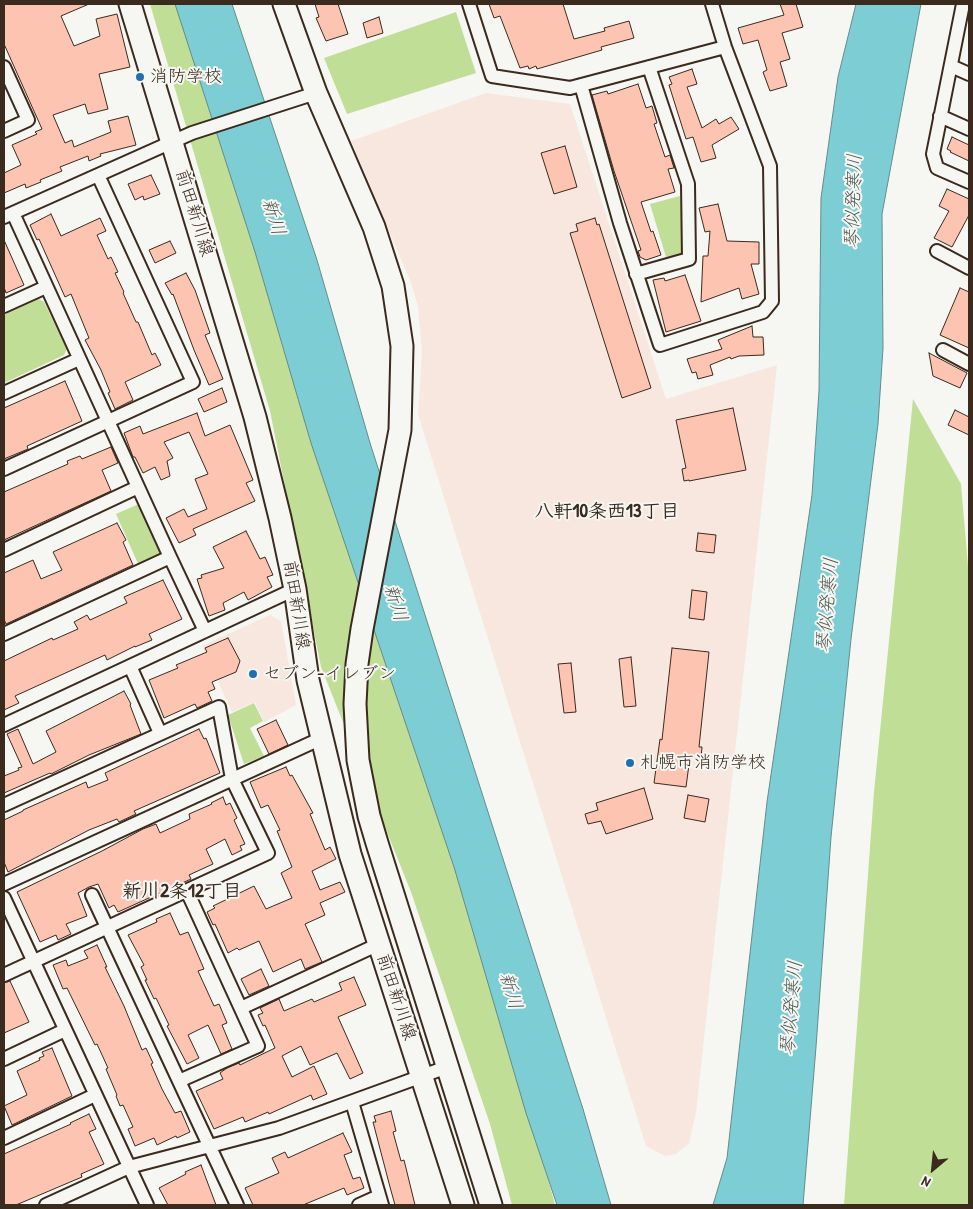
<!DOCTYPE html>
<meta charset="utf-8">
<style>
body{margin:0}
#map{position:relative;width:973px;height:1209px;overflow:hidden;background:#f6f6f2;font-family:"Patrick Hand",sans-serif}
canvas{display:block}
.frame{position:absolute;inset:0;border:5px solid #3b2a1e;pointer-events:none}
.north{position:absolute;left:908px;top:1144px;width:50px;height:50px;-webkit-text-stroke:4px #f6f6f2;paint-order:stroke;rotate:208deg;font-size:14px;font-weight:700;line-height:20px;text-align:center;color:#3b2a1e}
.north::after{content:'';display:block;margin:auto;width:18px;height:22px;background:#3b2a1e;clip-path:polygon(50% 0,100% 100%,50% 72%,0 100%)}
</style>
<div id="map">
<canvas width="973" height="1209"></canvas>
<div class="frame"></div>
<div class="north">N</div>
</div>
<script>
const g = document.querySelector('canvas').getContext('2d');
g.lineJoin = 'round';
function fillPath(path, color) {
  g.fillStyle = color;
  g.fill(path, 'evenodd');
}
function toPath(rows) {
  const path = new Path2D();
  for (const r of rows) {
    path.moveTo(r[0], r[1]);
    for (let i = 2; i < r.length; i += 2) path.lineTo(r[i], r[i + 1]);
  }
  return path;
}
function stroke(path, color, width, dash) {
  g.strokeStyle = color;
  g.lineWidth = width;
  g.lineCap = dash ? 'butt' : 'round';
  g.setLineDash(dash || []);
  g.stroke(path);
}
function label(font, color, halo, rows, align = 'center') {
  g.font = font + ' "Patrick Hand","Klee One",sans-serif';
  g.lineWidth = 4;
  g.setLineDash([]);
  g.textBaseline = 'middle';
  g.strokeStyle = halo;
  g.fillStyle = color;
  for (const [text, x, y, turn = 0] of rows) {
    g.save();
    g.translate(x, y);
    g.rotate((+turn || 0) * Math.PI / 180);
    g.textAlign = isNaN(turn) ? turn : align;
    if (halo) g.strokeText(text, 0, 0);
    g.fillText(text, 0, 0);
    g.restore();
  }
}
const built = toPath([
 [486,93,570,104,666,399,777,365,696,1112,689,1143,676,1154,665,1156,646,1146,418,414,422,352,418,306,410,280,351,141],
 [270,615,281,621,296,705,264,722,255,702,232,712,202,646]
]);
const green = toPath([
 [150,4,200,4,469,881,555,1205,512,1205,490,1124,411,892,321,667,270,411],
 [456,12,476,73,347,114,324,58],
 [680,196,683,255,666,257,650,204],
 [39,299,44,302,67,349,64,355,4,383,4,315],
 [913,399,961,484,969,578,969,1205,844,1205,874,792],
 [141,503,165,555,139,566,116,514],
 [254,703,263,721,250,728,264,756,244,764,228,715]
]);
const water = toPath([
 [175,4,232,4,317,260,370,443,583,1109,611,1205,557,1205,526,1113,454,867,311,443,255,252,175,4],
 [856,4,921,4,882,214,883,348,878,424,851,639,831,837,816,1047,803,1205,713,1205,727,1158,767,802,812,495,819,391,821,198,838,77,856,4]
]);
const building = toPath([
 [4,4,89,4,61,16,74,46,100,36,96,19,117,14,130,67,99,74,108,109,88,114,85,104,53,115,65,143,72,140,74,147,111,132,108,121,128,116,136,145,100,154,101,156,89,161,88,156,60,167,62,171,40,180,41,182,26,188,25,184,4,193,4,173,21,165,12,145,37,134,35,132,42,129,4,44,4,4],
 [315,4,338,4,348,34,326,41,316,18,319,17,315,4],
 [489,4,563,4,574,39,605,31,604,28,629,21,634,38,601,47,602,50,537,69,536,66,529,69,528,66,520,68,500,16,494,18,489,4],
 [780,4,796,4,803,27,782,33,790,59,780,62,787,86,770,91,763,72,767,70,758,40,743,44,738,28,784,15,780,4],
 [379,17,383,33,367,38,363,23,379,17],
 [692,69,697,84,687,87,702,128,716,119,719,124,731,117,739,129,712,145,716,158,701,162,693,137,686,139,669,85,672,84,669,77,692,69],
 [638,84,646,108,652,106,657,123,654,124,665,157,670,155,674,168,668,169,675,192,641,202,651,232,653,231,661,255,646,260,640,257,638,251,641,250,614,171,592,95,607,91,608,94,638,84],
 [952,137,969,145,969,161,950,152,951,151,947,149,952,137],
 [565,146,577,187,554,194,541,153,565,146],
 [151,175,160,194,144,200,143,196,135,200,128,184,151,175],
 [947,189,969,199,969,215,952,247,934,238,949,211,939,206,947,189],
 [718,204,727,241,759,242,759,264,751,264,759,294,742,299,739,288,701,302,703,256,708,256,710,231,705,232,699,208,718,204],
 [51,214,61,236,100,218,106,231,97,235,108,259,111,257,118,272,115,273,124,292,123,293,136,322,138,322,152,355,155,353,161,365,125,382,133,400,115,409,108,393,110,392,101,370,85,340,89,338,71,294,65,297,39,239,37,240,30,225,51,214],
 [595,218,597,225,599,224,651,388,622,398,570,233,578,231,576,224,595,218],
 [4,240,24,285,6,293,4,287,4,240],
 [170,241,176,253,155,263,149,250,170,241],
 [186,273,195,290,210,333,205,335,223,379,209,385,194,350,173,294,172,295,165,283,186,273],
 [685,275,701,321,666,332,653,280,664,278,665,281,685,275],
 [960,288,969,292,969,348,940,335,960,288],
 [752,326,753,337,763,337,764,355,739,356,731,359,730,357,710,365,713,375,698,379,696,372,692,373,687,359,722,349,718,340,752,326],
 [929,353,967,373,960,388,933,376,929,353],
 [65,381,82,421,27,446,28,449,4,459,4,408,65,381],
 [222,388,227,402,204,412,198,399,222,388],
 [733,408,746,470,689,481,689,480,684,481,682,469,686,468,676,420,733,408],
 [955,410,969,417,969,435,948,425,955,410],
 [197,413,205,436,230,425,253,480,246,483,255,501,193,529,196,535,179,543,166,518,184,509,188,517,207,509,195,479,208,474,189,432,164,442,173,458,167,461,170,476,161,480,155,467,143,473,135,457,133,457,124,433,140,426,143,434,197,413],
 [111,447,118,463,102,470,111,491,4,540,4,492,68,464,67,461,80,456,82,459,111,447],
 [117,523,126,540,123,542,133,565,6,624,4,619,4,573,33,560,41,579,62,570,53,552,117,523],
 [246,531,260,559,265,557,273,575,267,577,272,587,248,600,244,592,223,603,225,610,209,616,197,579,202,578,201,575,224,568,213,547,246,531],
 [698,533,716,535,714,553,696,551,698,533],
 [163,580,182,619,149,634,152,640,135,647,135,646,107,660,105,655,15,696,19,703,4,710,4,661,52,638,53,640,78,629,74,622,87,615,90,620,127,603,124,597,163,580],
 [692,590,707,592,704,620,689,618,692,590],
 [228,638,240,661,236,672,212,682,215,689,208,692,212,701,197,708,195,704,164,718,149,680,178,668,176,665,207,652,205,648,228,638],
 [672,648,709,652,699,747,702,747,701,758,690,757,686,787,654,783,660,739,662,740,672,648],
 [631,657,636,706,624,707,619,659,631,657],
 [571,663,576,712,564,713,558,664,571,663],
 [124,691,131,704,130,705,141,734,89,755,51,774,50,773,4,793,4,776,19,770,18,768,22,767,7,734,18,729,33,764,56,752,46,731,124,691],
 [276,720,288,745,269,754,257,729,276,720],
 [199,729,204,739,206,738,220,773,134,811,136,814,119,822,117,819,89,830,8,872,4,862,4,820,23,811,23,810,86,782,88,788,108,780,105,773,199,729],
 [286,767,290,776,292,775,313,813,310,814,325,850,330,847,336,859,312,871,320,890,340,882,345,892,320,903,325,915,305,924,322,962,305,969,301,959,273,972,259,941,239,950,237,948,228,953,215,924,213,925,207,912,215,908,213,906,254,886,266,909,292,898,281,873,292,867,277,831,280,830,268,805,261,808,250,782,286,767],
 [644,788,653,819,606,834,601,821,588,824,585,814,598,810,596,803,644,788],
 [688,795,709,799,705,822,684,818,688,795],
 [223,797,226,805,230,803,237,818,234,820,245,844,240,846,242,850,232,855,225,839,206,849,213,864,189,875,191,879,118,912,114,905,109,908,98,884,89,887,78,893,87,916,66,924,71,934,58,940,56,935,40,942,17,892,102,851,143,829,156,824,160,833,190,819,189,814,212,804,211,803,223,797],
 [170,913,180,935,188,932,204,969,198,971,214,1006,219,1004,227,1023,222,1025,232,1049,221,1054,208,1025,188,1035,199,1058,187,1064,167,1026,169,1025,156,998,154,999,145,980,147,980,141,967,144,965,128,935,157,922,156,919,170,913],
 [97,945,107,967,105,967,124,1006,142,1050,146,1048,153,1063,151,1064,162,1089,175,1113,181,1111,190,1132,177,1138,176,1136,157,1145,154,1138,135,1146,128,1129,133,1127,123,1105,120,1106,116,1096,117,1095,106,1069,108,1068,97,1044,95,1045,67,988,63,989,53,965,66,960,68,966,88,958,84,951,97,945],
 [261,969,269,986,249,995,241,979,261,969],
 [354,977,366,1005,338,1017,363,1073,350,1079,337,1053,310,1065,301,1046,282,1056,292,1077,314,1066,327,1094,313,1100,311,1095,269,1114,268,1112,245,1122,243,1117,214,1129,196,1091,223,1079,220,1073,227,1068,239,1063,240,1065,275,1048,265,1025,263,1026,258,1015,263,1013,260,1008,279,999,284,1011,312,999,314,1002,342,990,339,983,354,977],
 [10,981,29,1022,4,1033,4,983,10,981],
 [52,1048,72,1096,12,1125,4,1106,27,1095,17,1071,40,1060,39,1058,44,1056,42,1052,52,1048],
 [391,1111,396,1131,393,1132,401,1161,404,1160,415,1205,395,1205,390,1187,373,1122,376,1122,374,1116,391,1111],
 [89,1114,96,1129,89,1132,104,1164,81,1174,82,1177,16,1205,4,1205,4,1154,71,1124,70,1123,89,1114],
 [343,1133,352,1152,344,1155,353,1179,360,1177,364,1188,347,1195,344,1188,303,1205,253,1205,245,1188,279,1173,272,1158,285,1152,288,1158,343,1133],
 [201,1165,216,1205,168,1205,159,1188,186,1174,185,1172,201,1165]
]);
const street = toPath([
 [469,4,492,76,570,88,725,47],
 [963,4,933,154,937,168,969,182],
 [951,66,969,74],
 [4,67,28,120,4,131],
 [581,85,620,223,660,345,763,312,772,301,770,166,725,47,712,4],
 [940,116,969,129],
 [13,213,170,557,205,631],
 [4,217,192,133,316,93],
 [937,251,969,268],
 [636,274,689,259,688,184,649,67],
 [4,306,46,287],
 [943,350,969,364],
 [4,393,79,359],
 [4,469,193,382,98,175],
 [4,550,138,487],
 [4,634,170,557],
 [130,666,160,733],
 [4,725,295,589],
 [4,805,219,707,232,779,268,853,4,975],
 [4,884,322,738],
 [92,895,237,1205],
 [4,898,147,1205],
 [241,1008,379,944],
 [4,1059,65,1030],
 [179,1081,258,1046,187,891],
 [352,1102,382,1205],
 [4,1138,95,1095],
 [46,1205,129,1167,279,1128,447,1067],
 [359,1205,379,1196]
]);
const primary = toPath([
 [130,4,255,417,280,518,295,589,308,680,350,854,463,1205],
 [284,4,316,93,374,227,393,286,402,346,400,430,362,629,357,664,355,704,358,760,369,816,377,843,491,1205]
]);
const markers = [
 [140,77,5,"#1f6fb2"],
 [253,674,5,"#1f6fb2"],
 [630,763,5,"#1f6fb2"]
];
const poiNames = [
 ["消防学校",150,77],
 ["セブン-イレブン",263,674],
 ["札幌市消防学校",640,763]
];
const streetNames = [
 ["前田新川線",194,213,73],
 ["前田新川線",296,605,81],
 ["前田新川線",396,997,72]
];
const waterNames = [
 ["琴似発寒川",854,201,-88],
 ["新川",273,217,73],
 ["新川",395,603,73],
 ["琴似発寒川",828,605,-85],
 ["新川",510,991,74],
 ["琴似発寒川",792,1008,-85]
];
const neighbourhoodNames = [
 ["八軒10条西13丁目",607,512],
 ["新川2条12丁目",182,892]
];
fillPath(built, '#f8e7df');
fillPath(green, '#c0de96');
fillPath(water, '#7dcdd5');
stroke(water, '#638c8c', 1);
fillPath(building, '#fdc4b2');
stroke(building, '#3b2a1e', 1);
stroke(street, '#3b2a1e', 16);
stroke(primary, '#3b2a1e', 25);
stroke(street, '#f6f6f2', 12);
stroke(primary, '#f6f6f2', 21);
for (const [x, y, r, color] of markers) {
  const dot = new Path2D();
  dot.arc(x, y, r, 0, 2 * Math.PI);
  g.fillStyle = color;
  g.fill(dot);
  stroke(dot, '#f6f6f2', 2);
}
label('18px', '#3b2a1e', '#f6f6f2', poiNames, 'left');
label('18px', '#3b2a1e', '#f6f6f2', streetNames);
label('italic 19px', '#4f5b55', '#f6f6f2', waterNames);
label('bold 19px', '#3b2a1e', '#f6f6f2', neighbourhoodNames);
</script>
